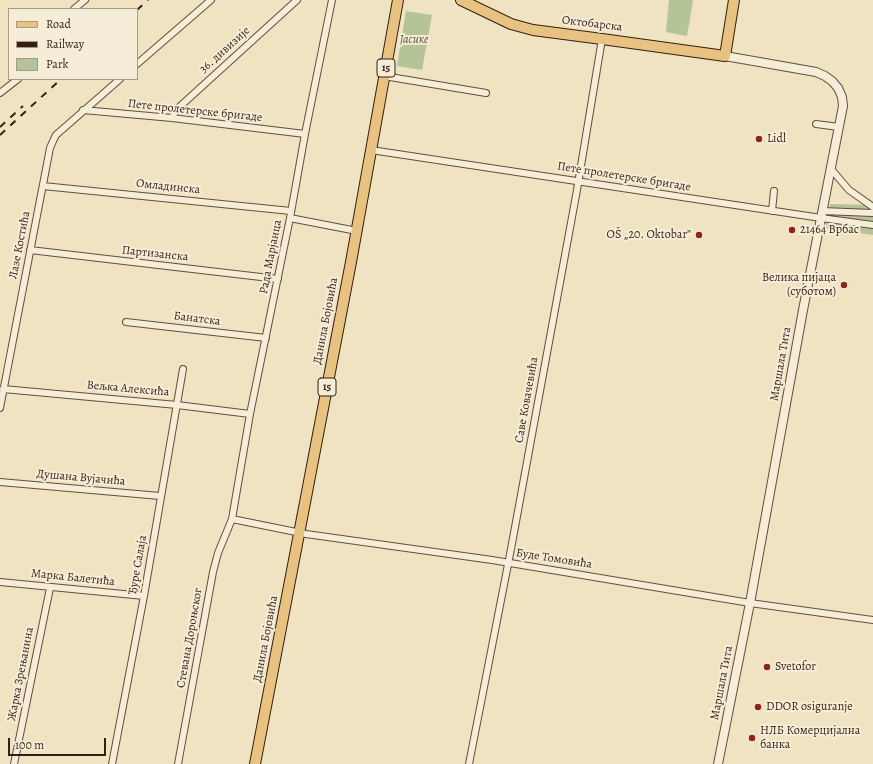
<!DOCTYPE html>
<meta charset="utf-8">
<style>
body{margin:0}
#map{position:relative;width:873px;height:764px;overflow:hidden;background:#efe3c1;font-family:Alegreya,serif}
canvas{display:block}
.legend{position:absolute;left:8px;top:8px;width:130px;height:72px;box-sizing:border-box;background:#f5edd7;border:1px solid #a89a89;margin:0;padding:5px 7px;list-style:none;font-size:12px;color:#351d13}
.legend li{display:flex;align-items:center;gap:8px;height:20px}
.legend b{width:20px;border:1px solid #a89a89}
.scale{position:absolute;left:8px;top:738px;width:98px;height:18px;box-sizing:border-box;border:2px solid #351d13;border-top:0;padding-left:5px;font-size:12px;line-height:14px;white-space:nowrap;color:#351d13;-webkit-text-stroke:3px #f5edd7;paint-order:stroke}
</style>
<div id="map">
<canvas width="873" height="764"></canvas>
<ul class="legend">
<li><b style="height:5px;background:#e8c280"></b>Road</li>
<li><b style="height:5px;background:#351d13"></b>Railway</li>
<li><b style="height:11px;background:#b5c496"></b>Park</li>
</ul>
<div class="scale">100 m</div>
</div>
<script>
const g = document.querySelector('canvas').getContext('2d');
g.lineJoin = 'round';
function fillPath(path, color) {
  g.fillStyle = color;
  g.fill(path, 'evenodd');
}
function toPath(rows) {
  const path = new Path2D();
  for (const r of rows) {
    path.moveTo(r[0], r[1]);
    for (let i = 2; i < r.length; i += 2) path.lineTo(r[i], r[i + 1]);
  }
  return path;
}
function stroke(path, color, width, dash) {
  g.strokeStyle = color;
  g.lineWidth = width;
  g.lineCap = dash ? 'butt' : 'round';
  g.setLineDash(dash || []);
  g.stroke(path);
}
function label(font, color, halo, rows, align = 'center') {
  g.font = font + ' Alegreya,serif';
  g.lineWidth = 4;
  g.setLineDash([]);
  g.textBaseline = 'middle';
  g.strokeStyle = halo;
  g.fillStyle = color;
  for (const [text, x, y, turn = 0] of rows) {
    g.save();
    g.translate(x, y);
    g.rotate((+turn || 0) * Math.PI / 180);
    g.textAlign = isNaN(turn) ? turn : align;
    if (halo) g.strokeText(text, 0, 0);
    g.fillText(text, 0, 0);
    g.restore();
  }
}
const green = toPath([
 [669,0,693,0,687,36,666,32],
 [406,11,432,15,422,70,397,66],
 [830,204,873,205,873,235,825,228]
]);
const minor = toPath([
 [74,9,85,0],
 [137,64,211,0],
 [384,76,486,93],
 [0,93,18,79],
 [83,110,172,118,305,134],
 [172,118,176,110,297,0],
 [816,124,839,127],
 [371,150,821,218,873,225],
 [831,169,849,190,873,207],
 [43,186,291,211],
 [772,211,774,191],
 [822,211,873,213],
 [290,218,357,231],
 [30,250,278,279],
 [126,322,266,338],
 [3,389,177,405,250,414],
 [0,408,50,148,53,141,56,135,120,79],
 [0,482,160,496],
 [232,519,306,534,492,560,750,603,873,620],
 [0,582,144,596],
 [14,764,50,588],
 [112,764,144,596,183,369],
 [178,764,213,572,218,553,232,519,250,414,290,218,305,134,332,0],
 [469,764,511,549,577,190,602,39]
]);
const tertiary = toPath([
 [718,764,750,603,803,310,843,106,842,97,838,88,832,81,825,76,816,72,725,56]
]);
const primary = toPath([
 [461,0,511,24,533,30,602,39,725,56,734,0],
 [255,764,351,262,398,0]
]);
const rail = toPath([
 [137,10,148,0],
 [0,127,23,106],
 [0,135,61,79]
]);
const markers = [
 [759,139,4,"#8f2418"],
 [792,230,4,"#8f2418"],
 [699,235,4,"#8f2418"],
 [844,285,4,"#8f2418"],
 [767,667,4,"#8f2418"],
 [758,707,4,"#8f2418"],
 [752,738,4,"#8f2418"]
];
const shields = [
 [386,68,18],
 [327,387,18]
];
const shieldNames = [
 ["15",386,68],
 ["15",327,387]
];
const streetNames = [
 ["Октобарска",592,24,7],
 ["36. дивизије",225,50,-42],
 ["Пете пролетерске бригаде",195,111,6],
 ["Пете пролетерске бригаде",624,177,9],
 ["Омладинска",168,187,6],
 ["Лазе Костића",20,245,-79],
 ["Партизанска",155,254,6],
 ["Рада Марјанца",271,257,-79],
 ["Банатска",197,319,7],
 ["Данила Бојовића",326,321,-79],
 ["Маршала Тита",781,364,-80],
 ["Вељка Алексића",128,389,5],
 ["Саве Ковачевића",527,400,-80],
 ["Душана Вујачића",81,478,5],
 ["Буде Томовића",554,559,9],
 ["Ђуре Салаја",138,565,-80],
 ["Марка Балетића",73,578,6],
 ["Стевана Дороњског",190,638,-80],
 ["Данила Бојовића",266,639,-79],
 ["Жарка Зрењанина",21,674,-79],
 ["Маршала Тита",722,683,-79]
];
const parkNames = [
 ["Јасике",414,40]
];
const poiNames = [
 ["Lidl",767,139],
 ["21464 Врбас",800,230],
 ["OŠ „20. Oktobar”",691,235,"right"],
 ["Велика пијаца",836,278,"right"],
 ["(суботом)",836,292,"right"],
 ["Svetofor",775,667],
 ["DDOR osiguranje",766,707],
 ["НЛБ Комерцијална",760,731],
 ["банка",760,745]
];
fillPath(green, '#b5c496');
stroke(minor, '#644e3e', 8);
stroke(tertiary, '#644e3e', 10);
stroke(primary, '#351d13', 12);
stroke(minor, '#f5edd7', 6);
stroke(tertiary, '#f5edd7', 8);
stroke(primary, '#e8c280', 10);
stroke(rail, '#351d13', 2, [7, 7]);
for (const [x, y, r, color] of markers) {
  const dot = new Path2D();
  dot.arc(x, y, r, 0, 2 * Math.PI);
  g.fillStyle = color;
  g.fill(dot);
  stroke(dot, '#f5edd7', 1.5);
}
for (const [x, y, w] of shields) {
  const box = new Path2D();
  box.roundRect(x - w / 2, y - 9, w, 18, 3);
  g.fillStyle = '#f5edd7';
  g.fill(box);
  stroke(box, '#351d13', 1);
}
label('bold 11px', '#351d13', null, shieldNames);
label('12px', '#351d13', '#f5edd7', streetNames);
label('italic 12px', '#5b4f3a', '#f5edd7', parkNames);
label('12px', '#351d13', '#f5edd7', poiNames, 'left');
</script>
